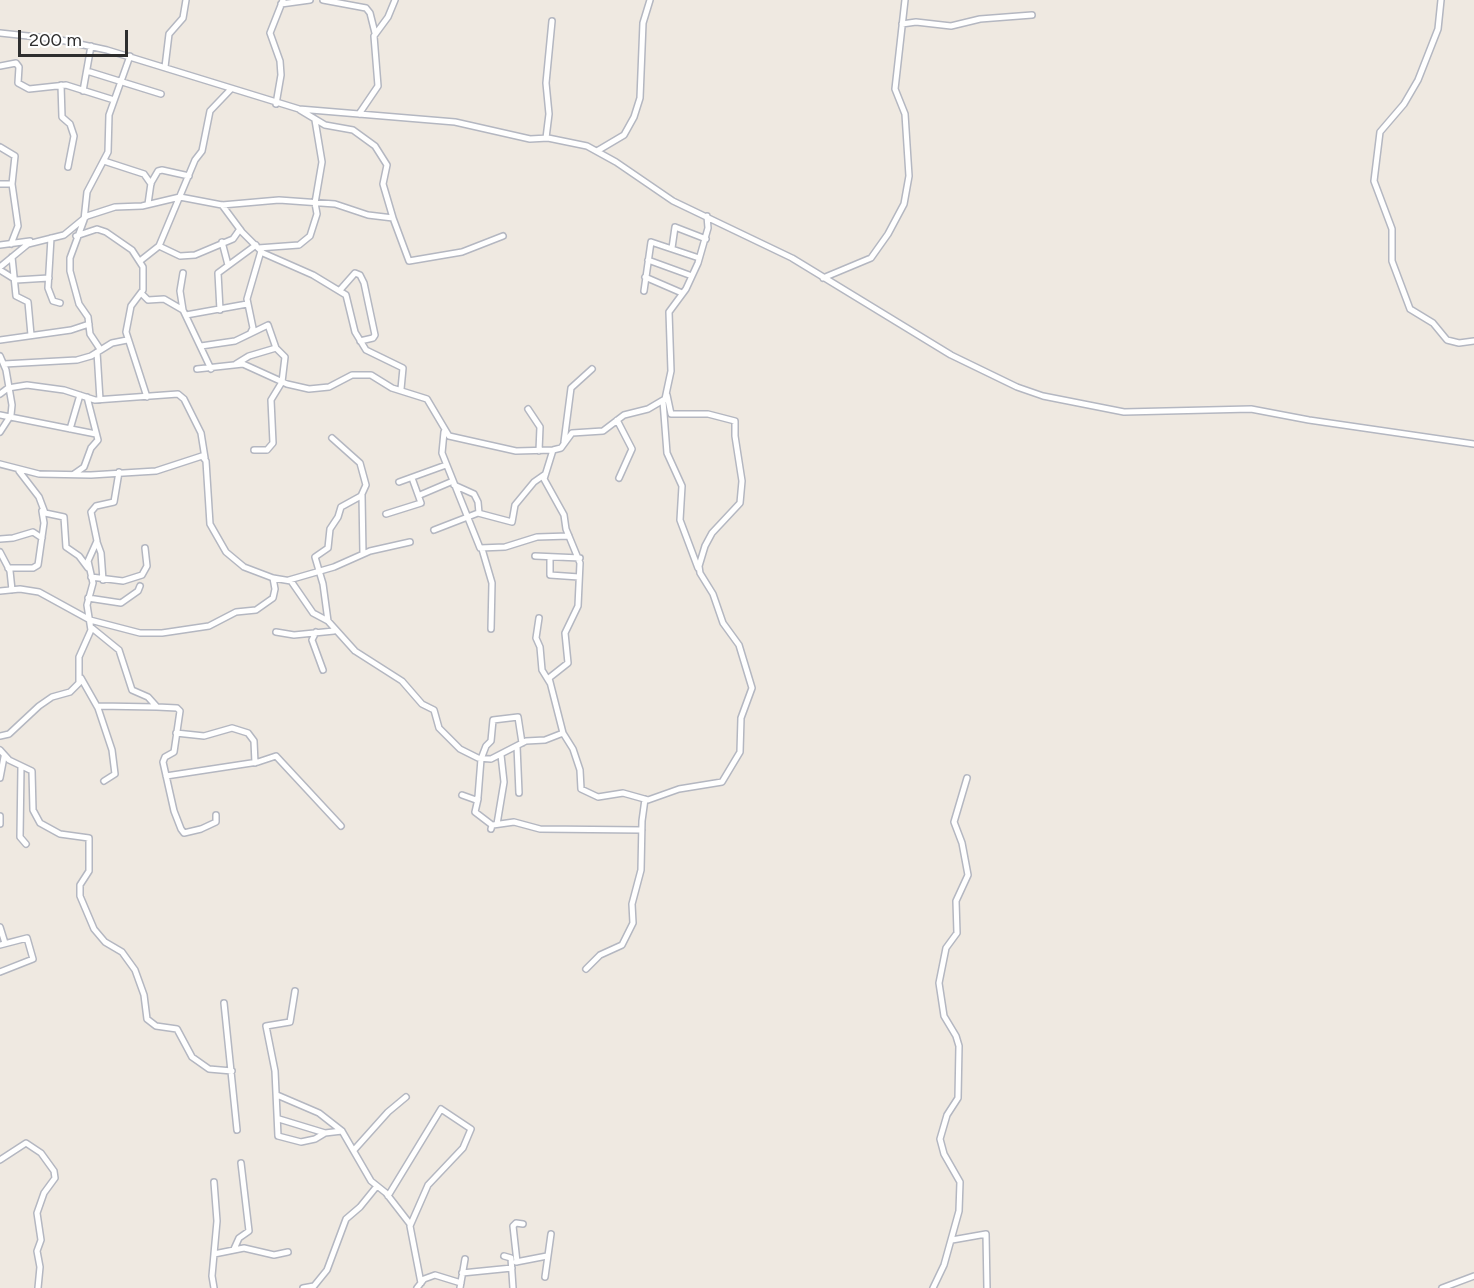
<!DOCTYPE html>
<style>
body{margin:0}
#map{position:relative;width:1474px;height:1288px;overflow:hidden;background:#efe9e1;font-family:Figtree,sans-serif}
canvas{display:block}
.scale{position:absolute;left:18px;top:30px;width:110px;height:27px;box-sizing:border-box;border:3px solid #2e2e2e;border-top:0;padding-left:8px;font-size:18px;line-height:21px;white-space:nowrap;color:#2e2e2e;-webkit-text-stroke:4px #fff;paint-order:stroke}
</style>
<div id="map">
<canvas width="1474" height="1288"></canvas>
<div class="scale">200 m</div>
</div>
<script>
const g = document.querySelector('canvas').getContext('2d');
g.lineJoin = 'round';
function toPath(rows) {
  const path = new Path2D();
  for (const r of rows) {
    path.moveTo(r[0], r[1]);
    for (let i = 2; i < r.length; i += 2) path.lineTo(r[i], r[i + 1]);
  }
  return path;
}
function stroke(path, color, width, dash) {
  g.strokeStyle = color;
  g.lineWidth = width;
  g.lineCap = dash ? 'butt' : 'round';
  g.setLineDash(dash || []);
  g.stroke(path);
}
const minor = toPath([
 [323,0,366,8,370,13,375,33],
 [1441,0,1438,29,1418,80,1404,104,1380,132,1374,181,1392,229,1392,261,1410,309,1433,323,1447,340,1459,343,1474,341],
 [281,4,310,0],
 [902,24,916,22,951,26,980,19,1032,15],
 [0,33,56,39,107,50,299,109,455,122,530,139,548,138,587,146,616,162,673,201,792,258,951,355,1017,387,1043,396,1124,412,1251,409,1309,420,1474,444],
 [0,66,16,63,19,67,18,83,29,89,66,85,114,100],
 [165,67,169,34,183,18,186,0],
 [87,71,161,94],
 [61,85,62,117,70,124,74,136,68,167],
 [83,91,91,46],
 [276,104,281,75,280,61,270,33,283,0],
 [300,110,325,125,353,130,375,146,387,165,383,184,393,218],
 [359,114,378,86,374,36,388,17,395,0],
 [546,138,549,114,546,83,552,21],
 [0,147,15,156,12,184,18,226,11,244],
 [597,151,624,135,634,117,640,98,643,23,650,0],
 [104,161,144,174,151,184],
 [0,184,12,184],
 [148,204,151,183,158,171,162,170,189,176],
 [222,205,242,232,263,253,313,275,346,295,355,332,366,350,403,368,401,389],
 [76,236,97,229,106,232,132,250,143,267,143,290,131,306,126,332,147,397],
 [51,238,48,288,53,301,60,303],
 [222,242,228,265],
 [0,245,30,241],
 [159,246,180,256,195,255,233,239,240,229],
 [258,248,299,245,310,236,317,214,315,203,322,162,315,120],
 [672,248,675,227,706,239],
 [12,257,16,296,28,302,31,335],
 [648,260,692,276],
 [140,261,159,246,195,160,202,151,210,111,231,89],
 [0,267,28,244,64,235,87,216,115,207,142,206,180,197,222,205,279,200,335,204,368,215,393,218,409,261,462,252,503,236],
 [0,270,16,280,49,278],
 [183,273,180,291,183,310],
 [645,277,682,293],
 [823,278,871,258,888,234,904,204,909,176,905,114,895,89,905,0],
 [340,290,355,273,360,275,364,283,375,335,373,338,360,341],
 [644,291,651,242,699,258],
 [141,293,148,300,164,299,183,310,211,369],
 [220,310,218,273,256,245],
 [186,315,247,304],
 [251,332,253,328,247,299,261,251],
 [0,340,71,330,89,324],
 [201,346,235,341,268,325,276,348],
 [100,349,90,334,88,317,79,304,70,271,70,258,84,220,87,192,108,152,109,115,130,56],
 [97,352,100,400],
 [0,356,6,370,12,405,11,415,0,432],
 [4,364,77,360,91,356,112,343,127,340],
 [236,364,249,356,276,348,285,357,282,382,271,400,273,443,267,450,254,450],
 [197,369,243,364,287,384,309,389,329,387,352,375,371,375,392,388,427,399,449,436,516,451,553,450,561,448,572,433,603,431,624,415,648,409,665,399,671,371,669,312,686,289,698,263,708,228,707,216],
 [0,394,8,388,27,385,64,390,95,400,178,394,184,399,201,433,205,458],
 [663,401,667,453,682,486,680,520,698,568],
 [528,409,540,427,539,451],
 [0,415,96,434],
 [617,420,632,449,619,478],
 [70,429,80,395],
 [444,432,442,453,480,548,505,547,537,537,569,536],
 [564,442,571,388,592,369],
 [553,450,544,479,564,515,566,529,580,563,578,606,565,633,568,663,549,678,563,733,573,749,580,770,581,789,598,797,623,793,648,800,679,789,722,782,740,752,741,718,752,688,739,645,723,623,713,594,700,573,699,566,705,546,712,533,740,503,742,481,735,436,735,421,708,414,671,414,667,395],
 [0,464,39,474,91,475,156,471,202,456,206,461,210,524,226,552,244,567,273,578,291,581,313,613,328,621,355,651,402,681,422,704,434,710,439,728,460,749,478,758,491,759,526,741,545,740,563,733],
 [19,471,39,497,45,513,64,517,66,547,79,556,88,568],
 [74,474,84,467,91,448,98,440,87,397],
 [399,482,446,465],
 [454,485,474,494,478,502,479,513],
 [362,495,363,554],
 [420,495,453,481],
 [386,514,421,503,412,478],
 [434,530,478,513,512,522,515,505,534,482,544,475],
 [0,539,13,538,33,532,42,538],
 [97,542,101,553,103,580],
 [482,549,492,583,491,629],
 [0,552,10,571,12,590],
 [535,556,580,558],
 [550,557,550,575,579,577],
 [8,568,33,568,38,565,44,523,42,511],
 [91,577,123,581,142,575,147,566,145,548],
 [289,580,334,567,370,551,410,542],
 [0,591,20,589,39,592,90,620,140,633,162,633,209,626,236,612,256,610,273,598,275,589,273,578],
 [88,598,121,603,138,591,140,586],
 [539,618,536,638,540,647,542,670,550,683],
 [328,621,323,584,315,557,328,548,330,529,338,517,341,507,361,496,366,485,360,463,332,438],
 [92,628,119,650,132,690,148,697,157,707,177,708,180,711,174,752,165,757,163,762,174,811,181,829,184,833,201,829,216,822,216,815],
 [276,632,294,635,334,631],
 [316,632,312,640,323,670],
 [81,678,98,708,112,750,115,774,104,781],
 [98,706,157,707],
 [176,733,204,736,232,728,248,733,254,741,255,763],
 [0,736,9,734,39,706,52,697,70,692,79,683,79,657,91,630,87,605,93,583,88,561,97,541,91,512,96,506,114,502,119,472],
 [517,746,519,793],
 [0,750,9,760,32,771,33,810,40,823,60,834,89,838,89,871,80,885,80,896,94,929,105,942,122,952,135,970,144,995,147,1019,156,1026,177,1029,192,1057,209,1069,232,1071],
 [21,767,20,837,26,844],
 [166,776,258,762,276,756,341,826],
 [0,778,4,757],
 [462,795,476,800,478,797,481,759,486,746,491,741,493,720,518,717,522,743],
 [478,799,475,812,492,825,491,829],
 [0,816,0,824],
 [497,824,504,782,501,755],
 [493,825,514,822,540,829,642,830],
 [0,927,5,943],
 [0,945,27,938,33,959,0,972],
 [586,969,600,955,622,945,633,923,632,904,641,870,642,821,645,799],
 [295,991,290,1022,266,1026,275,1071,278,1136,301,1142,315,1139,325,1133,342,1131],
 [224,1003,237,1130],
 [277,1095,319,1113,342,1131,371,1181,386,1193,410,1224],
 [279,1119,325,1133],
 [354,1150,388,1112,406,1097],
 [0,1160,26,1143,41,1153,54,1171,55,1178,44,1193,37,1213,41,1240,37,1251,40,1267,38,1288],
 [388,1196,441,1109,471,1129,463,1148,428,1185,410,1226,421,1283],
 [952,1240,986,1234,987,1288],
 [234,1249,239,1238,249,1231,241,1163],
 [214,1254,244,1248,274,1255,288,1252],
 [504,1256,511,1258,513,1288],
 [516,1262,547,1256],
 [517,1262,513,1226,516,1223,523,1224],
 [462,1273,512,1268],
 [545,1277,551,1234],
 [214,1288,212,1276,217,1221,214,1182],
 [303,1288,314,1286,327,1270,346,1219,360,1207,377,1186],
 [417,1288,424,1279,435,1275,461,1283],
 [460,1288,465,1259],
 [933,1288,944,1265,959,1211,960,1182,944,1154,940,1139,947,1115,958,1098,959,1046,956,1036,944,1016,939,983,946,948,957,933,956,901,968,875,962,843,954,822,967,778],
 [1442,1288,1474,1276]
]);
stroke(minor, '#b4b7c1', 8);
stroke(minor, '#fff', 5);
</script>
